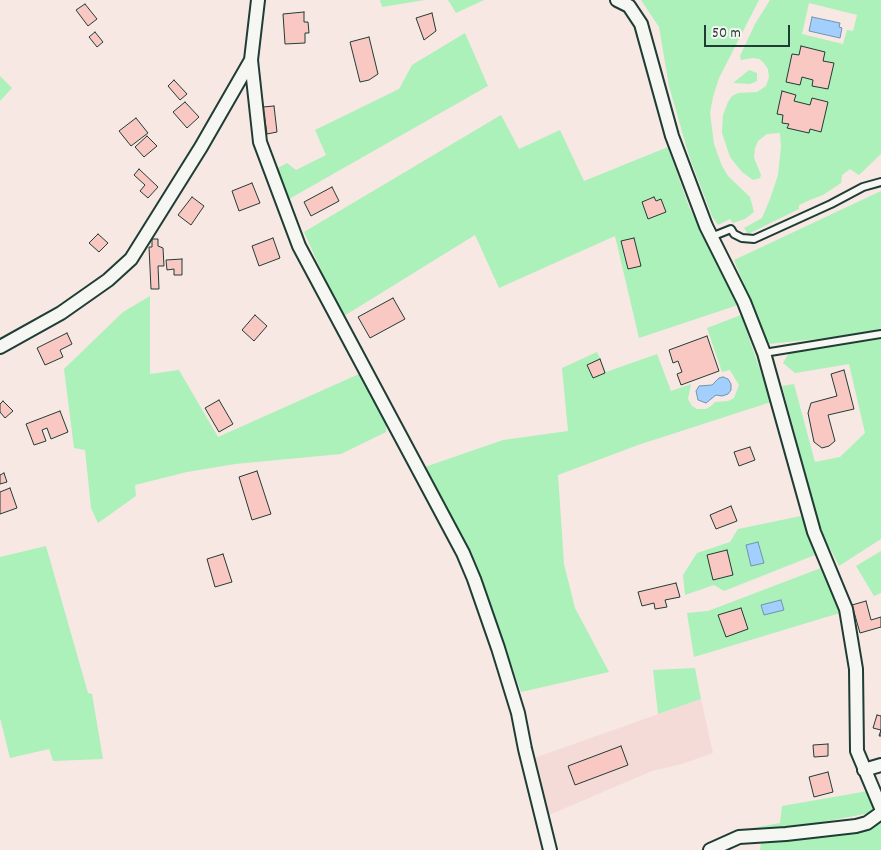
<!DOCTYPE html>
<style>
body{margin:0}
#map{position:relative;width:881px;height:850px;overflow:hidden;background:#f7e8e4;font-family:Dekko,sans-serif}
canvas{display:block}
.scale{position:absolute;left:704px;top:25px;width:86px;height:22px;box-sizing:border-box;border:2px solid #1f3d34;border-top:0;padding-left:6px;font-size:15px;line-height:18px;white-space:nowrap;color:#1f3d34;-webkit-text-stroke:4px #f6f6f2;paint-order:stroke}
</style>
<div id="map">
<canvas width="881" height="850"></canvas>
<div class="scale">50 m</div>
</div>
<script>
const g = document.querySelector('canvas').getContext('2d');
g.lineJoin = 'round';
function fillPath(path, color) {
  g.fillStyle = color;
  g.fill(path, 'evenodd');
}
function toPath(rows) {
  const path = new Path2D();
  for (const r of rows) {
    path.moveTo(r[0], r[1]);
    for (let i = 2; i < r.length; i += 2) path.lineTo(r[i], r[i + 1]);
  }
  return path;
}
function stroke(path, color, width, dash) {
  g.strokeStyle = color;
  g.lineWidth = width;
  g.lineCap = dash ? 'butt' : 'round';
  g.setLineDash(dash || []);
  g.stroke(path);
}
const built = toPath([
 [701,699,713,753,682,764,652,771,549,815,534,758]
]);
const green = toPath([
 [380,0,425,0,382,7],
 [448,0,484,0,456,13],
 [641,0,759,0,719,78,713,97,710,113,714,144,722,166,728,176,750,197,754,212,745,219,733,223,730,219,718,225,712,216,689,156,669,86,659,27],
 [770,0,881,0,881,154,859,175,850,169,842,175,841,183,823,195,810,200,799,205,799,209,748,234,744,228,762,218,770,199,778,175,781,147,780,133,767,134,758,141,755,148,754,158,761,175,760,178,753,180,742,172,730,157,722,133,723,115,728,102,732,96,738,93,757,92,766,86,769,77,768,69,763,62,759,59,753,58,741,60,740,56,755,24],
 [809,3,857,15,853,31,847,30,843,44,802,34],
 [465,33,488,86,289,199,276,169,287,163,296,170,326,155,315,130,399,89,412,65],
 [749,70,757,73,757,81,750,84,733,83],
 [0,76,12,88,0,101],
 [501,115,519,149,560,130,584,181,668,147,689,207,738,305,639,338,615,236,499,288,475,235,344,316,321,270,304,232],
 [881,191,881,329,847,336,768,344,734,260],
 [150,296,150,374,179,370,218,437,359,374,386,421,386,432,341,454,235,464,187,472,135,485,136,496,98,523,91,508,85,450,74,448,64,369,123,312],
 [741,315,771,402,638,445,558,475,564,564,575,608,609,672,521,692,508,656,489,608,480,577,469,551,422,468,503,440,568,431,562,368,597,352,606,372,657,354,671,391,691,384,688,399,692,406,697,409,706,409,711,406,715,402,728,401,734,398,739,385,730,370,722,372,707,328],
 [881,337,881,539,839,566,832,552,823,538,782,386,794,384,815,462,840,457,865,433,849,364,795,373,783,363,789,353],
 [801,516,815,555,724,591,714,585,685,595,683,575,697,553,730,542,738,529],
 [46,546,88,693,92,694,103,759,53,761,49,749,10,758,0,718,0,557],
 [881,551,881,593,874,596,856,566],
 [821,568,840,613,694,657,687,613,708,611],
 [695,668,701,699,658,714,653,670],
 [868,791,875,808,870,813,780,830,741,832,741,830,780,823,782,806],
 [881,822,881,850,760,850,761,842,841,832,858,833]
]);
const water = toPath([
 [812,17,840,23,839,27,842,28,840,38,809,31,812,17],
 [723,377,728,379,731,384,731,390,728,394,722,396,716,395,706,403,698,400,696,391,699,386,712,385,719,378,723,377],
 [758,542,764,563,751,566,746,545,758,542],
 [781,600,784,610,764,615,761,605,781,600]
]);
const building = toPath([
 [85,4,97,19,88,26,76,10,85,4],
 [304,12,304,22,308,22,309,33,305,33,305,43,285,44,283,14,304,12],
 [432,13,436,31,424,40,416,18,432,13],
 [95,32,103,42,97,47,89,37,95,32],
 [369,37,378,74,369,80,360,82,350,42,369,37],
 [801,46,825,52,823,61,834,63,828,89,812,86,813,80,802,77,800,85,786,82,792,54,799,55,801,46],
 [174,80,187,94,180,100,168,86,174,80],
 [782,91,796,95,794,101,810,105,812,98,828,102,821,132,810,129,809,133,787,128,789,124,782,123,783,115,777,114,782,91],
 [185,102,199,117,187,128,173,112,185,102],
 [274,106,277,132,267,134,263,107,274,106],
 [136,118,148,133,131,146,119,131,136,118],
 [147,136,157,146,144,157,135,147,147,136],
 [139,169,158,187,148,198,140,191,145,185,134,175,139,169],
 [252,183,260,203,239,211,232,191,252,183],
 [332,187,339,201,311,216,304,202,332,187],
 [192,197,204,206,191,225,178,215,192,197],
 [654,197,656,201,661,199,666,212,648,219,642,202,654,197],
 [98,234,108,243,99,252,89,243,98,234],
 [273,238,280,258,259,266,252,246,273,238],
 [634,238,641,266,628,269,621,241,634,238],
 [152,239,158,239,158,246,163,248,164,266,158,266,159,289,151,289,149,247,152,247,152,239],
 [182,259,182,275,174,275,174,269,167,270,166,260,182,259],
 [393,298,405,319,370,338,358,317,393,298],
 [255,315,267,326,254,341,242,330,255,315],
 [67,333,72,344,60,350,63,357,45,365,37,348,67,333],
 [707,336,719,371,681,385,677,374,682,372,678,361,673,363,669,350,707,336],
 [600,359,605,373,593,378,587,365,600,359],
 [844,370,854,409,828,415,835,441,829,446,822,448,814,442,808,413,811,403,837,396,831,374,844,370],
 [219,400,233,424,219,432,205,408,219,400],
 [3,401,13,411,5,418,0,412,0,404,3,401],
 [60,411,68,432,51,439,47,428,42,430,46,441,34,445,26,424,60,411],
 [750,447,755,460,739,466,734,452,750,447],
 [257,471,271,514,252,520,239,477,257,471],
 [4,473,7,482,0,484,0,475,4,473],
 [10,488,17,508,0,514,0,492,10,488],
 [731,506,737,521,716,529,710,515,731,506],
 [727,550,733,575,713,580,707,555,727,550],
 [223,554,232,582,215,587,207,559,223,554],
 [676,583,680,597,665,600,667,607,655,609,654,603,642,606,638,592,676,583],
 [866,601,871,620,881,617,881,627,860,633,852,605,866,601],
 [741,608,748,629,726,637,718,615,741,608],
 [877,715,881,716,881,736,879,736,881,730,873,728,877,715],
 [828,744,828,756,814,757,813,745,828,744],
 [621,746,628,765,575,785,568,766,621,746],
 [828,772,833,792,814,797,809,777,828,772]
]);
const lane = toPath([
 [711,237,731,229,734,234,742,238,754,239,831,204,863,187,881,182],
 [764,353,881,334]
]);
const street = toPath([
 [258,0,251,60,260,142,299,246,463,553,474,579,498,648,518,713,525,749,550,850],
 [617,0,629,6,641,24,672,136,706,226,744,302,764,353,814,532,846,609,856,669,857,751,881,808],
 [0,347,61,313,108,280,131,259,201,147,251,60],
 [864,770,881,765],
 [710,850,739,837,786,834,856,826,867,823,881,813]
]);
fillPath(built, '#f4dbd7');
fillPath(green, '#acf0ba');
fillPath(water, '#a2cffd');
stroke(water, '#6e95ad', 1);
fillPath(building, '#f9c8c3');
stroke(building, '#1f3d34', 1);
stroke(lane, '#1f3d34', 10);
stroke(street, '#1f3d34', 16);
stroke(lane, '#f6f6f2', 6);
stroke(street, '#f6f6f2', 12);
</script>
